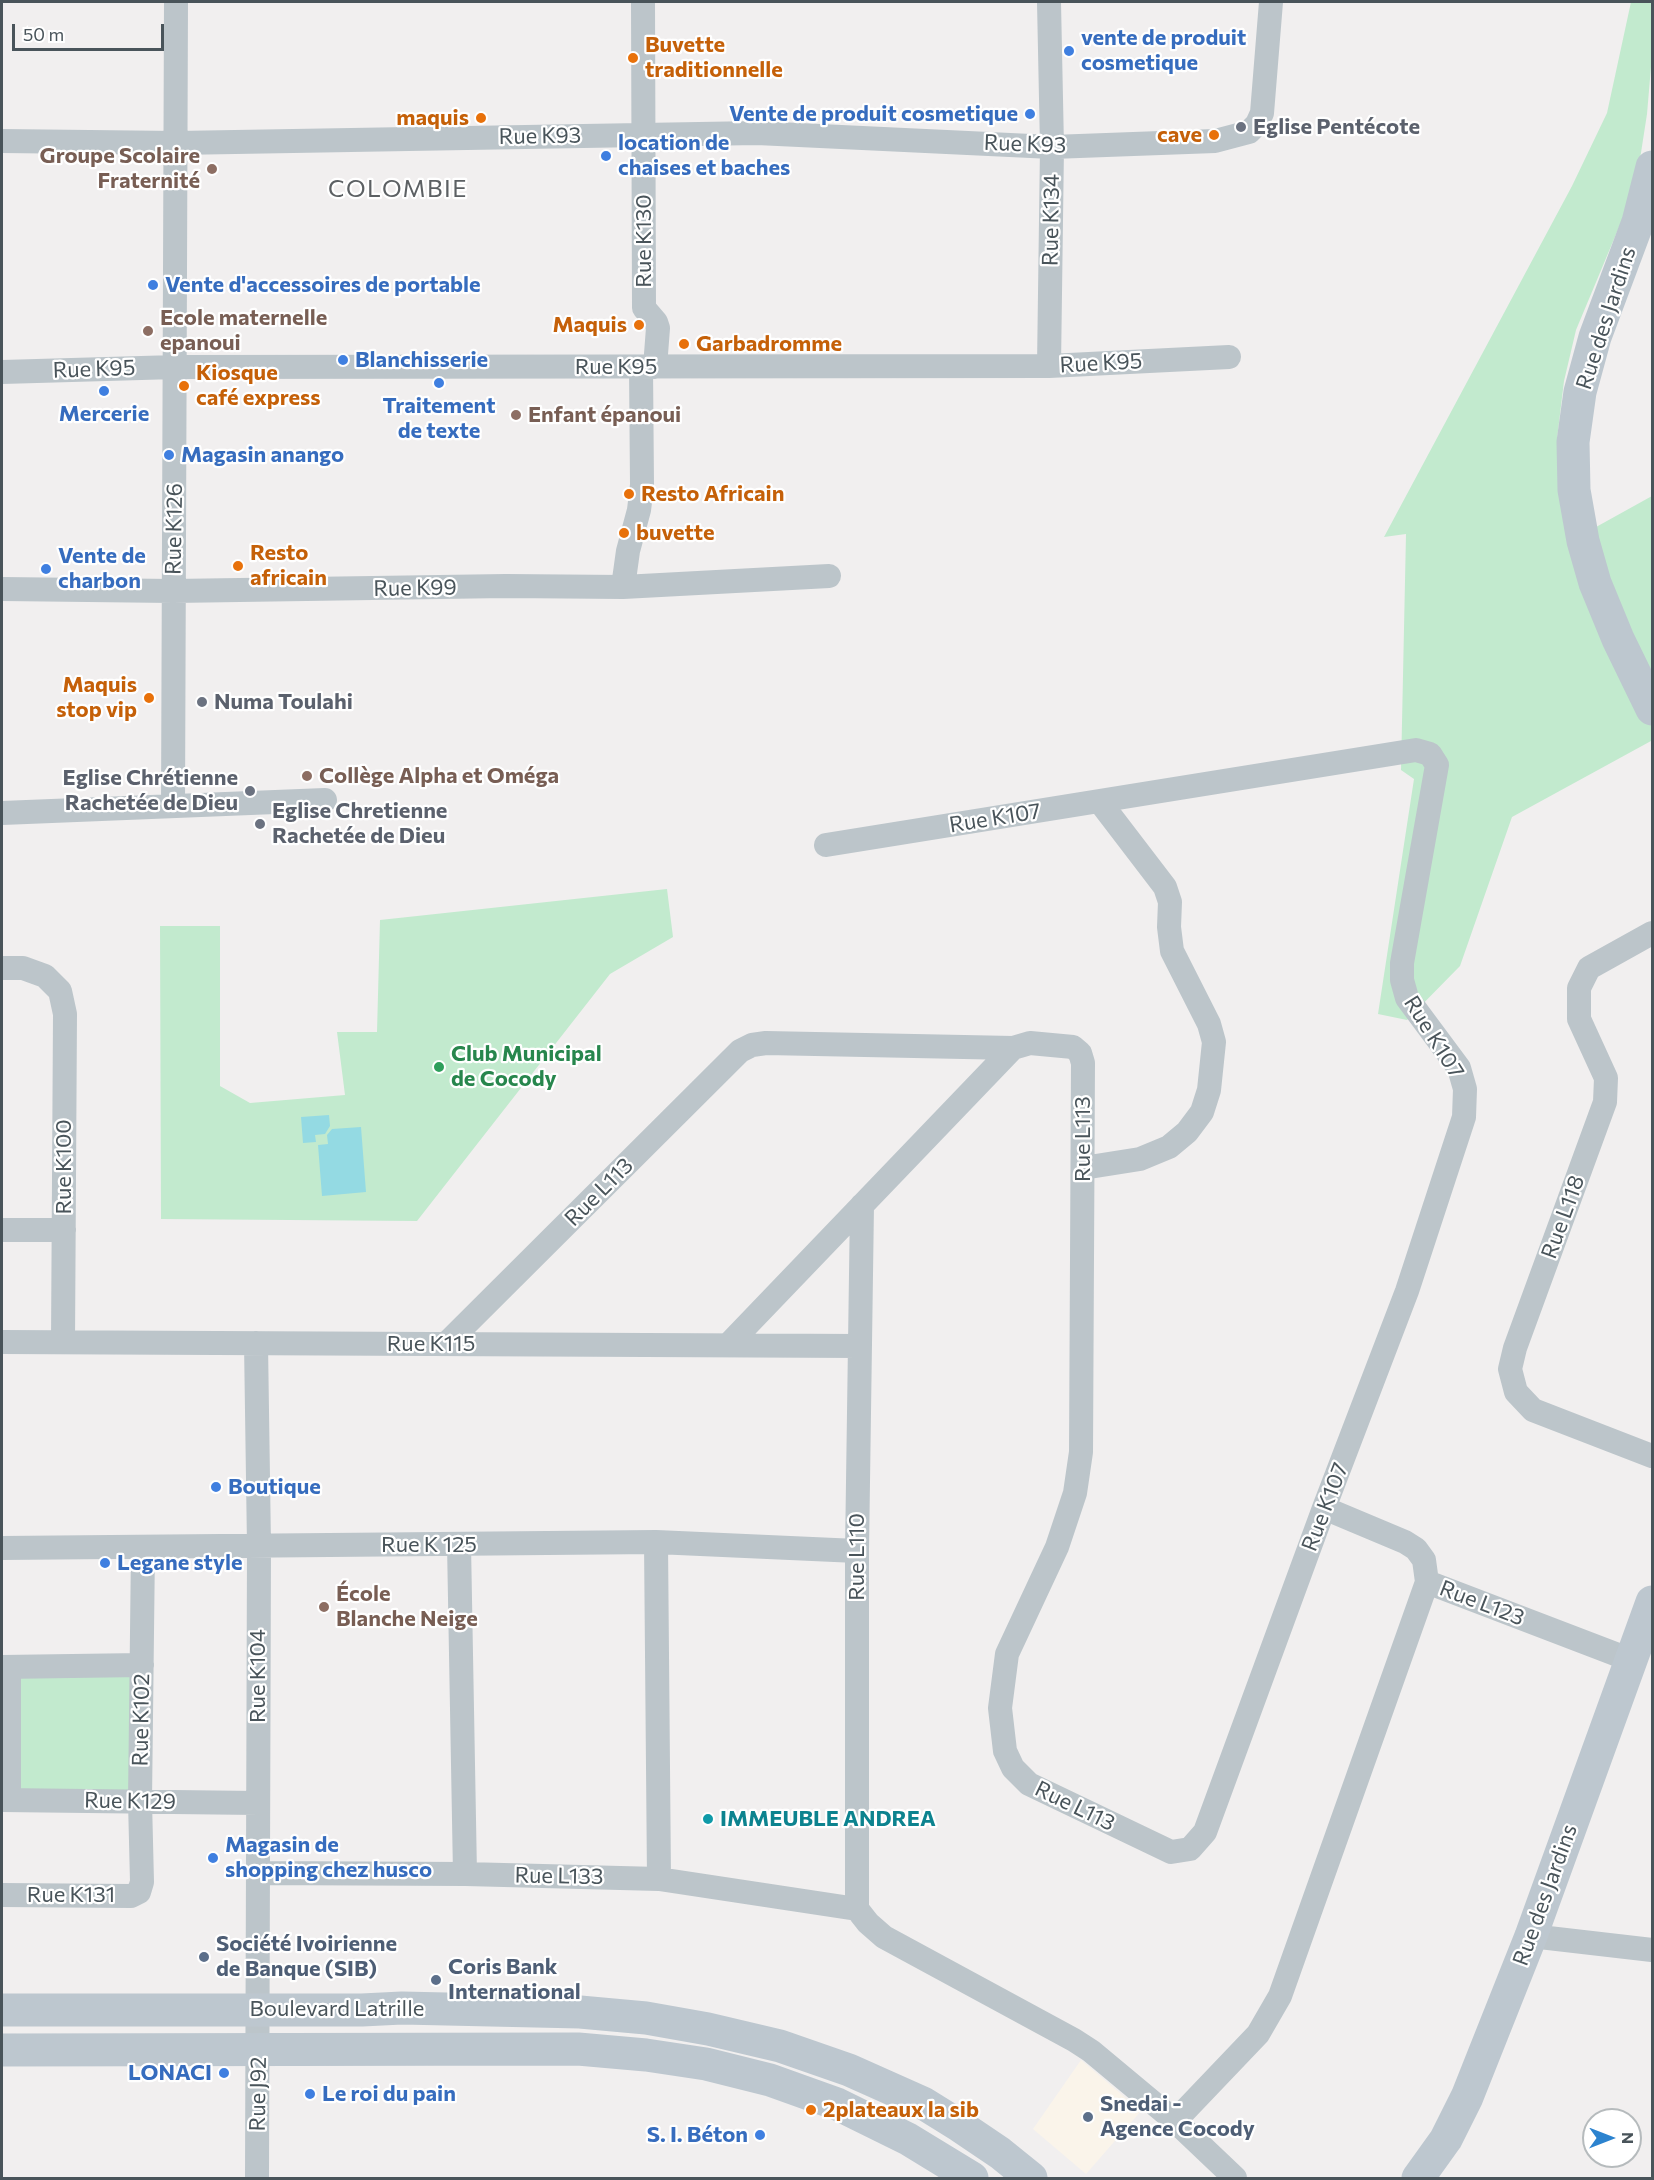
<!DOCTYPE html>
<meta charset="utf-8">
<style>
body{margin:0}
#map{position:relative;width:1654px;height:2180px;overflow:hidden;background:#f1efef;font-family:Commissioner,sans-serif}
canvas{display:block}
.frame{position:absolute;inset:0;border:3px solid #49545a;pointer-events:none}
.north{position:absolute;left:1582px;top:2108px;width:60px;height:60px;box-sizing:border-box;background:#fff;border:2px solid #b6bbbd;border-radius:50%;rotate:90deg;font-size:16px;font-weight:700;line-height:24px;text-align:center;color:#49545a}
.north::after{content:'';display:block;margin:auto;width:21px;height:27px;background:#2c83cf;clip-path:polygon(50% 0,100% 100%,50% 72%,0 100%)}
.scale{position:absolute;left:12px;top:24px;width:152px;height:27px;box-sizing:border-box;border:3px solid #49545a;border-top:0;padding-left:8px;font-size:18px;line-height:21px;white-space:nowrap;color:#49545a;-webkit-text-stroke:4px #fff;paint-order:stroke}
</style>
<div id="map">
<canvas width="1654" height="2180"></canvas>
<div class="frame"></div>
<div class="north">N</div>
<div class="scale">50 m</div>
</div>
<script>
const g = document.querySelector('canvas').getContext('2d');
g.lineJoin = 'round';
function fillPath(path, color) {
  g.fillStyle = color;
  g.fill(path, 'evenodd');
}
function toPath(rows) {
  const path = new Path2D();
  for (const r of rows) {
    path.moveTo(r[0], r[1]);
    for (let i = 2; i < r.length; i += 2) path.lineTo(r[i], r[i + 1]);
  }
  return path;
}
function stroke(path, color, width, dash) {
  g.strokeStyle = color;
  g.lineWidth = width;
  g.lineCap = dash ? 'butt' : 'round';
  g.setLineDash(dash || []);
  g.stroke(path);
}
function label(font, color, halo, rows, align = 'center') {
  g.font = font + ' Commissioner,sans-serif';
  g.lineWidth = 4.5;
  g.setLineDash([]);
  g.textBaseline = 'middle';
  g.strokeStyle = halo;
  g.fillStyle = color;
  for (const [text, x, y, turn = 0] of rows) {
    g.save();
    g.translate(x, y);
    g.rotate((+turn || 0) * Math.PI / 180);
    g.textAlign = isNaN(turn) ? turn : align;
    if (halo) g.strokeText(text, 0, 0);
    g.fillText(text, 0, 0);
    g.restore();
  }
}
const commercial = toPath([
 [1081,2060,1141,2111,1086,2174,1033,2129]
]);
const green = toPath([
 [1631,2,1652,2,1652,55,1647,114,1638,172,1627,208,1576,330,1564,381,1557,439,1569,542,1652,496,1652,743,1651,741,1512,817,1460,966,1407,1020,1378,1014,1414,779,1401,770,1406,534,1384,537,1572,186,1607,113],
 [667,889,673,937,610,974,417,1221,161,1219,160,926,220,926,220,1086,250,1103,345,1095,337,1032,377,1032,380,920],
 [20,1676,131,1677,129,1791,19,1790]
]);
const water = toPath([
 [329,1115,330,1126,325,1134,315,1135,316,1142,303,1143,301,1117],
 [361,1127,366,1192,322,1196,318,1145,328,1144,327,1135,332,1129]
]);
const minor = toPath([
 [643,2,644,308,656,322,658,328,655,367],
 [1049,2,1052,147,1049,366],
 [2,141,177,143,757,133,1052,147,1215,141,1249,132,1257,124,1262,113,1271,2],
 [2,372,176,367,1049,366,1229,357],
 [623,587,628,551,639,510,642,485,641,367],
 [2,589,173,591,506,586,623,587,829,576],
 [173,805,176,2],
 [2,813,325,800],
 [1652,933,1589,968,1579,988,1579,1019,1606,1078,1605,1102,1515,1348,1510,1369,1516,1392,1533,1410,1652,1456],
 [2,968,23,968,45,976,60,991,65,1014,63,1342],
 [1083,1168,1140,1159,1169,1147,1187,1132,1202,1112,1209,1090,1214,1042,1209,1024,1172,951,1169,927,1170,902,1165,887,1100,802],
 [2,1230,64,1230],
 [2,1342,860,1346],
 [256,1343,259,1546,257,2178],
 [446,1344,740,1051,752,1045,766,1043,1013,1048,1030,1043,1073,1047,1080,1053,1083,1063,1081,1452,1075,1493,1057,1547,1007,1654,1000,1708,1005,1751,1013,1768,1029,1784,1171,1852,1190,1849,1205,1832,1324,1508,1407,1291,1464,1117,1465,1089,1459,1068,1407,998,1402,980,1402,963,1437,765,1430,754,1416,750,826,845],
 [728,1345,1013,1048],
 [1324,1508,1405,1542,1416,1549,1424,1560,1427,1582,1631,1660],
 [656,1542,659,1879],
 [459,1544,465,1874],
 [2,1548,656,1542,857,1551],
 [2,1667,142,1665],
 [9,1667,9,1800],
 [2,1800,258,1803],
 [258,1873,465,1874,659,1879,857,1909],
 [2,1895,131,1896,139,1892,142,1882,140,1801,143,1548],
 [857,1909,857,1551,862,1205],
 [857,1909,868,1923,884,1937,1074,2040,1091,2051,1175,2121,1235,2178],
 [1531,1936,1652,1950],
 [1175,2121,1258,2034,1280,1996,1427,1582]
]);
const secondary = toPath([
 [1652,167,1638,222,1595,337,1580,392,1573,442,1574,490,1583,541,1595,583,1618,639,1652,709],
 [2,2010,362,2010,402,2008,580,2012,646,2018,708,2029,780,2046,849,2070,923,2103,960,2126,1000,2153,1031,2178],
 [2,2050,578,2049,646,2055,706,2064,770,2080,837,2104,908,2139,972,2178],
 [1418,2178,1446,2139,1467,2097,1531,1936,1652,1602]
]);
const markers = [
 [1069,51,6,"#3f7fe0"],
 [633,58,6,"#e8710a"],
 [1030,114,6,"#3f7fe0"],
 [481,118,6,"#e8710a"],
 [1241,127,6,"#6b7280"],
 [1214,135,6,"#e8710a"],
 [606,156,6,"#3f7fe0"],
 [212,169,6,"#8d6e63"],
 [153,285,6,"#3f7fe0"],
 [639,325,6,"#e8710a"],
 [148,331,6,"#8d6e63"],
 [684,344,6,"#e8710a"],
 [343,360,6,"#3f7fe0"],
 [439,383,6,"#3f7fe0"],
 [184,386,6,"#e8710a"],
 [104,391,6,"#3f7fe0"],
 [516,415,6,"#8d6e63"],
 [169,455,6,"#3f7fe0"],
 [629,494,6,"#e8710a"],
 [624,533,6,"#e8710a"],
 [238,566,6,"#e8710a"],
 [46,569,6,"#3f7fe0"],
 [149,698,6,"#e8710a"],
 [202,702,6,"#6b7280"],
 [307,776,6,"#8d6e63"],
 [250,791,6,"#6b7280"],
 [260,824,6,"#6b7280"],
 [439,1067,6,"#2e9e5b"],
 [216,1487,6,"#3f7fe0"],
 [105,1563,6,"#3f7fe0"],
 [324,1607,6,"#8d6e63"],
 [708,1819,6,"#0f9aa8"],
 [213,1858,6,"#3f7fe0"],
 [204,1957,6,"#5c6f8a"],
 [436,1980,6,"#5c6f8a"],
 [224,2073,6,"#3f7fe0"],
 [310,2094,6,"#3f7fe0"],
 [811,2110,6,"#e8710a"],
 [1088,2117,6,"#5c6f8a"],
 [760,2135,6,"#3f7fe0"]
];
const shopNames = [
 ["vente de produit",1081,38],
 ["cosmetique",1081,63],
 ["Vente de produit cosmetique",1018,114,"right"],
 ["location de",618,143],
 ["chaises et baches",618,168],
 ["Vente d'accessoires de portable",165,285],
 ["Blanchisserie",355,360],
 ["Traitement",439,406,"center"],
 ["de texte",439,431,"center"],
 ["Mercerie",104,414,"center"],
 ["Magasin anango",181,455],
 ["Vente de",58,556],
 ["charbon",58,581],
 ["Boutique",228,1487],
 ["Legane style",117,1563],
 ["Magasin de",225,1845],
 ["shopping chez husco",225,1870],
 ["LONACI",212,2073,"right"],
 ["Le roi du pain",322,2094],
 ["S. I. Béton",748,2135,"right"]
];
const foodNames = [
 ["Buvette",645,45],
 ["traditionnelle",645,70],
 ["maquis",469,118,"right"],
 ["cave",1202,135,"right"],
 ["Maquis",627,325,"right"],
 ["Garbadromme",696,344],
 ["Kiosque",196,373],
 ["café express",196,398],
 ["Resto Africain",641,494],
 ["buvette",636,533],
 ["Resto",250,553],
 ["africain",250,578],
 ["Maquis",137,685,"right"],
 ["stop vip",137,710,"right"],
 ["2plateaux la sib",823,2110]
];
const worshipNames = [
 ["Eglise Pentécote",1253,127],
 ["Numa Toulahi",214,702],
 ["Eglise Chrétienne",238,778,"right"],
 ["Rachetée de Dieu",238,803,"right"],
 ["Eglise Chretienne",272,811],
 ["Rachetée de Dieu",272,836]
];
const streetNames = [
 ["Rue K93",540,136,-1],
 ["Rue K93",1025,144,2],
 ["Rue K134",1051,220,-89],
 ["Rue K130",644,241,-90],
 ["Rue des Jardins",1606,318,-72],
 ["Rue K95",1101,363,-3],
 ["Rue K95",616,367],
 ["Rue K95",94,369,-2],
 ["Rue K126",174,529,-89],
 ["Rue K99",415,588,-1],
 ["Rue K107",995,818,-9],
 ["Rue K107",1434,1037,58],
 ["Rue L113",1083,1139,-90],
 ["Rue K100",64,1167,-90],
 ["Rue L113",599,1192,-45],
 ["Rue L118",1563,1217,-70],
 ["Rue K115",431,1344],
 ["Rue K107",1325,1507,-69],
 ["Rue K 125",429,1545],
 ["Rue L110",857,1557,-90],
 ["Rue L123",1482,1603,21],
 ["Rue K104",258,1676,-90],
 ["Rue K102",141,1720,-89],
 ["Rue K129",130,1801,1],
 ["Rue L113",1075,1806,26],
 ["Rue L133",559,1876,1],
 ["Rue K131",71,1895],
 ["Rue des Jardins",1545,1895,-70],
 ["Boulevard Latrille",337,2009],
 ["Rue J92",258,2094,-89]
];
const educationNames = [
 ["Groupe Scolaire",200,156,"right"],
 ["Fraternité",200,181,"right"],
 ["Ecole maternelle",160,318],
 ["epanoui",160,343],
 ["Enfant épanoui",528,415],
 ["Collège Alpha et Oméga",319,776],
 ["École",336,1594],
 ["Blanche Neige",336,1619]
];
const leisureNames = [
 ["Club Municipal",451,1054],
 ["de Cocody",451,1079]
];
const cultureNames = [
 ["IMMEUBLE ANDREA",720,1819]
];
const serviceNames = [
 ["Société Ivoirienne",216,1944],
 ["de Banque (SIB)",216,1969],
 ["Coris Bank",448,1967],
 ["International",448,1992],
 ["Snedai -",1100,2104],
 ["Agence Cocody",1100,2129]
];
const neighbourhoodNames = [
 ["COLOMBIE",398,189]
];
fillPath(commercial, '#faf4ea');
fillPath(green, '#c2eace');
fillPath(water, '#94dae3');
stroke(minor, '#bcc5ca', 24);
stroke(secondary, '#bdc7cf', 33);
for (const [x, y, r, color] of markers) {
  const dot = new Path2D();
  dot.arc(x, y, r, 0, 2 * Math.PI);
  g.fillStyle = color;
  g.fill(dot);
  stroke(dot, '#fff', 2);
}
label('bold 22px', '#366cbe', '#fff', shopNames, 'left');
label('bold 22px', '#c56008', '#fff', foodNames, 'left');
label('bold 22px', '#5b616d', '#fff', worshipNames, 'left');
label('22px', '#49545a', '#fff', streetNames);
label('bold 22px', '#785e54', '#fff', educationNames, 'left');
label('bold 22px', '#27864d', '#fff', leisureNames, 'left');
label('bold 22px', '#0d838f', '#fff', cultureNames, 'left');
label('bold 22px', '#4e5e75', '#fff', serviceNames, 'left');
g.letterSpacing = '1.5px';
label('24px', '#5c6063', '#fff', neighbourhoodNames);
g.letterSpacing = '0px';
</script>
